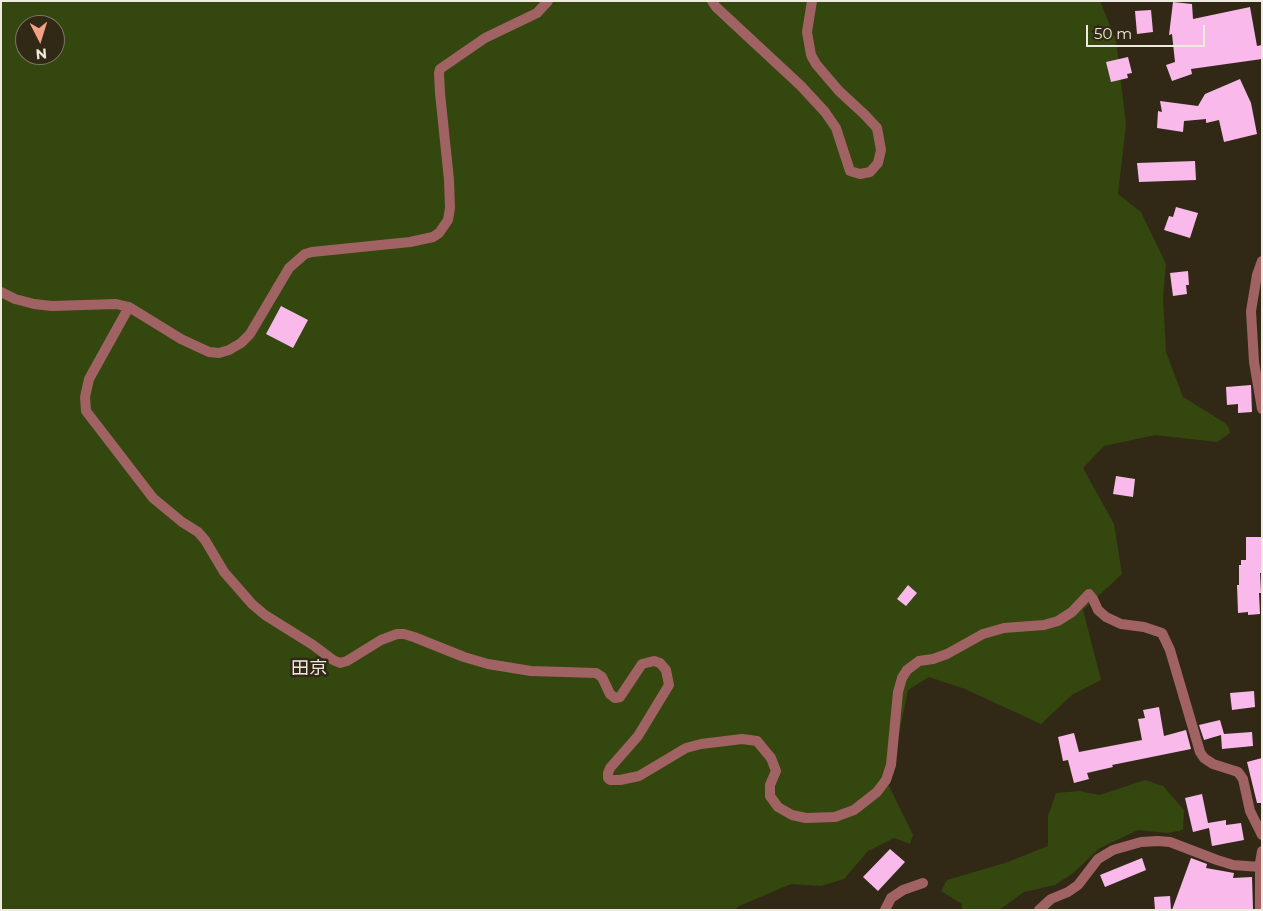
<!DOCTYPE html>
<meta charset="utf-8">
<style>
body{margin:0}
#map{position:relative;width:1263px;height:911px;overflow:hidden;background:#312916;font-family:Montserrat,sans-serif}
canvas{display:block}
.frame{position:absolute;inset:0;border:2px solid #efeade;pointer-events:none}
.north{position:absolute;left:15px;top:15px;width:50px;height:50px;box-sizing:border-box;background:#312916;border:1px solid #7d7666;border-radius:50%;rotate:175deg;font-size:14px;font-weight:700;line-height:20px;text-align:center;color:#efeade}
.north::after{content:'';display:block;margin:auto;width:18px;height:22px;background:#f49f86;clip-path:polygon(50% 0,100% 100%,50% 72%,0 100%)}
.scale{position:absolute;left:1086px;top:25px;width:119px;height:22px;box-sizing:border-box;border:2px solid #efeade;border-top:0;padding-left:6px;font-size:15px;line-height:18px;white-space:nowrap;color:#efeade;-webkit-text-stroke:4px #312916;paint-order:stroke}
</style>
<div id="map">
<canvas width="1263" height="911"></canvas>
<div class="frame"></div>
<div class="north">N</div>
<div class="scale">50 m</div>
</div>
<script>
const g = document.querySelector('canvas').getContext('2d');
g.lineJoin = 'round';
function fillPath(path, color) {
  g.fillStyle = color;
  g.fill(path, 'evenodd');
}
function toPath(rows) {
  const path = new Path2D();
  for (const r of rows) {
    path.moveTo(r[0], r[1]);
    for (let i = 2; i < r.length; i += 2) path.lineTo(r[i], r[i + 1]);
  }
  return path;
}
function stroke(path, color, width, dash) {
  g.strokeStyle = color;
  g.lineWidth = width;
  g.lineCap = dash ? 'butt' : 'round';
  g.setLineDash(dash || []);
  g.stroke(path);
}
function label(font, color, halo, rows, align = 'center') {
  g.font = font + ' Montserrat,"Noto Sans JP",sans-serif';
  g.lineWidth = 5;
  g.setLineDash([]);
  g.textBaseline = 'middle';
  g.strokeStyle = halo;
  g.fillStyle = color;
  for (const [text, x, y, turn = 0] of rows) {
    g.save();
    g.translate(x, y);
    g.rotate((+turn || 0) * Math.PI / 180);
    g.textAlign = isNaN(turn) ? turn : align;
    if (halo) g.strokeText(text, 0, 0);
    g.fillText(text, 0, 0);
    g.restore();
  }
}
const green = toPath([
 [1,1,1100,1,1116,40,1126,125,1118,194,1141,212,1166,264,1163,298,1166,352,1183,397,1225,423,1229,428,1230,433,1217,442,1155,435,1104,446,1083,468,1114,524,1122,574,1083,610,1101,680,1072,695,1041,724,965,689,929,677,908,690,899,734,884,776,913,835,910,844,894,838,868,851,844,879,821,886,791,884,737,907,736,910,1,910],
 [25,25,55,25,55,55,25,55],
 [1145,780,1163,786,1184,810,1183,830,1168,833,1138,830,1100,848,1073,873,1055,885,1024,892,999,910,962,910,962,904,941,891,947,880,1005,863,1048,846,1048,816,1056,793,1079,791,1100,795]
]);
const building = toPath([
 [1173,2,1192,4,1193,19,1250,7,1257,46,1262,45,1262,59,1191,69,1192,74,1172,81,1166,65,1175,62,1172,34,1169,35],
 [1151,10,1153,32,1137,34,1135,11],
 [1128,57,1132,73,1127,74,1128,78,1111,82,1106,62],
 [1240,79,1251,103,1257,134,1224,142,1219,120,1206,123,1206,119,1184,121,1183,132,1157,128,1158,111,1162,112,1160,101,1198,106,1205,94],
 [1195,161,1196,180,1139,182,1137,163],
 [1176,207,1198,213,1190,238,1164,230,1169,216,1173,217],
 [1188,271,1189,285,1186,285,1187,294,1173,296,1170,273],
 [281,306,308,320,293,348,266,334],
 [1251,385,1252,412,1238,413,1238,404,1227,405,1226,387],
 [1116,476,1135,479,1133,497,1113,494],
 [1246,537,1262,537,1262,573,1260,573,1261,593,1259,593,1260,614,1248,615,1248,612,1238,613,1237,585,1239,585,1239,565,1241,565,1241,560,1246,560],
 [908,585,917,593,906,606,897,599],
 [1254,691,1255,707,1232,710,1230,693],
 [1159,707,1164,736,1186,730,1191,749,1112,765,1113,767,1087,773,1089,779,1074,783,1068,760,1063,761,1058,737,1074,733,1079,752,1142,740,1138,719,1145,718,1143,710],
 [1220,720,1224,734,1252,732,1253,746,1222,749,1221,735,1204,740,1199,725],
 [1262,758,1262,803,1257,803,1247,762],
 [1202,794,1208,823,1226,820,1226,825,1241,823,1244,840,1212,846,1209,828,1193,832,1185,798],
 [890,849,905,862,878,891,863,877],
 [1142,858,1146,870,1105,887,1100,875],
 [1191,858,1207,864,1206,868,1234,873,1233,878,1252,877,1253,910,1172,910],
 [1170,896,1171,910,1155,910,1154,897]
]);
const street = toPath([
 [712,1,716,7,801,86,825,112,836,128,850,171,860,174,870,172,878,163,881,150,877,128,865,115,839,91,816,64,811,55,807,32,812,1],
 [1262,261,1257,275,1251,311,1254,362,1262,409],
 [1,292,15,299,34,304,52,306,116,304,129,307,181,339,209,352,219,353,229,350,241,343,250,334,289,268,305,254,312,252,410,242,433,237,439,233,448,220,450,208,449,180,440,93,439,73,440,69,485,38,537,13,548,1],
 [129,307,89,379,85,397,86,411,153,498,182,522,198,532,205,540,224,572,252,604,265,615,313,645,333,660,340,663,347,661,381,640,397,634,404,634,414,637,464,657,488,664,531,671,596,673,602,677,610,694,615,698,620,697,642,664,654,661,660,663,666,670,669,685,638,736,610,768,608,773,608,778,610,780,620,780,639,776,686,748,701,744,742,739,757,741,771,758,776,771,770,785,770,796,778,807,792,815,806,818,835,817,854,810,877,792,886,780,891,765,898,692,902,678,907,670,919,661,933,659,947,654,983,634,1004,628,1044,625,1058,621,1072,612,1089,594,1093,599,1098,610,1106,617,1121,624,1144,627,1162,633,1170,650,1200,752,1204,758,1213,764,1238,772,1243,779,1250,811,1262,835],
 [885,910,891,898,903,890,923,883],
 [1039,910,1051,899,1068,892,1078,885,1098,859,1113,850,1141,842,1158,841,1170,842,1217,860,1233,865,1260,867],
 [1260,910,1260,863,1262,851]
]);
const quarterNames = [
 ["田京",309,669]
];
fillPath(green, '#34470f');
fillPath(building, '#fab9eb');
stroke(street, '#a16263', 10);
label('18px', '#efeade', '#312916', quarterNames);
</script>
